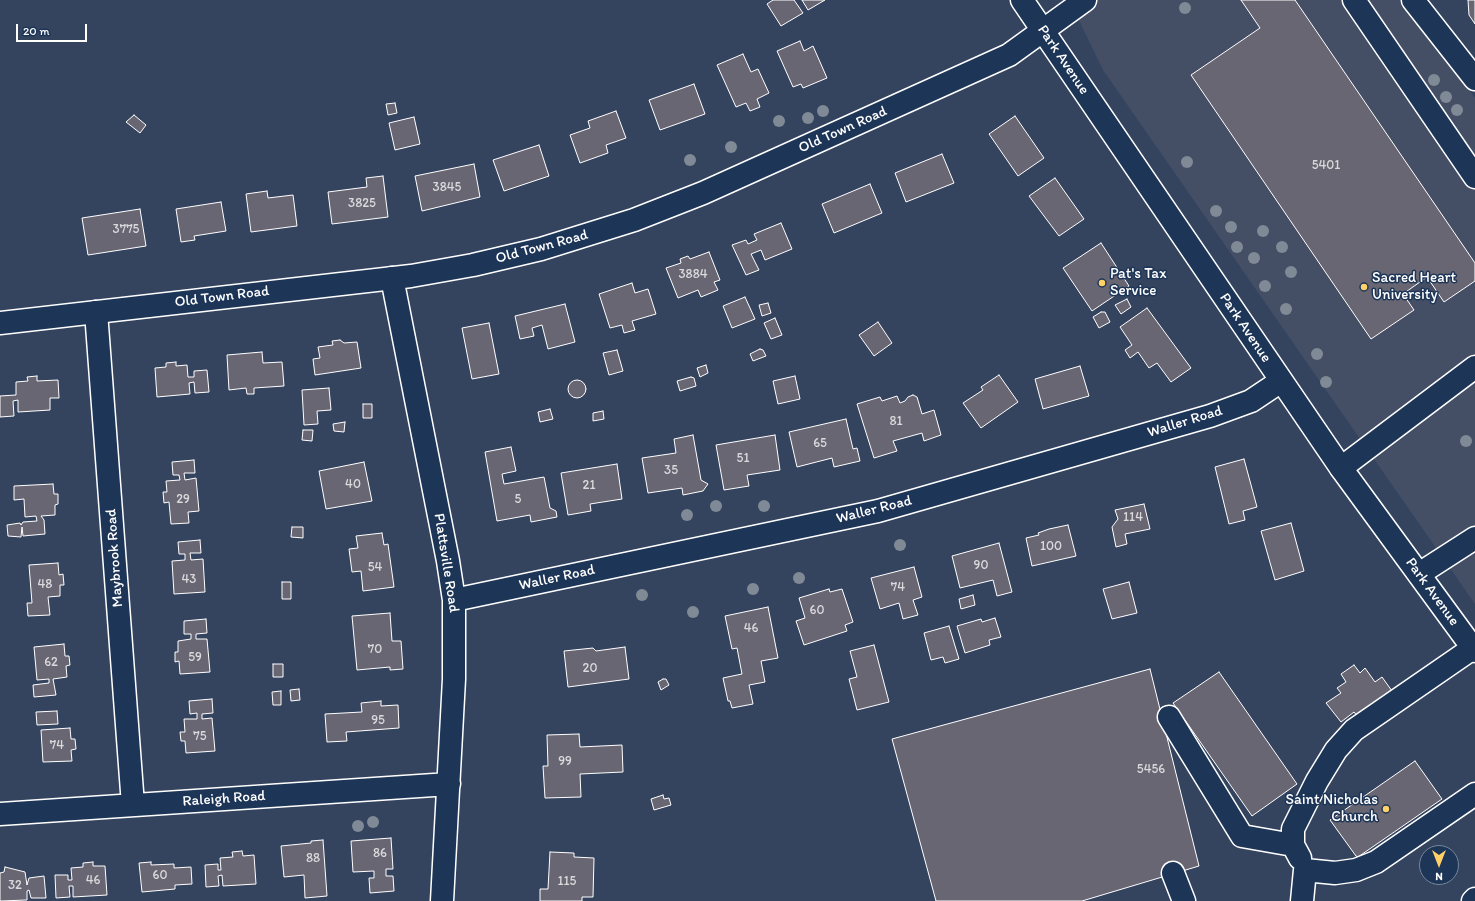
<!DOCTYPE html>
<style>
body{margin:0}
#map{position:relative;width:1475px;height:901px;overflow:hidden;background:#34445f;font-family:Itim,sans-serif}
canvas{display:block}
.north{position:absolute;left:1419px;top:845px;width:40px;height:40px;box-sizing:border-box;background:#1d3557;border:1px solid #77869a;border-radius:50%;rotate:180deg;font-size:11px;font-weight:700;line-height:16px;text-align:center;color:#fff}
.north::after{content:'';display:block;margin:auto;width:14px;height:18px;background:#ffd166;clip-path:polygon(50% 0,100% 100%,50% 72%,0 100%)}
.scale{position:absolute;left:16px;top:24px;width:71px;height:18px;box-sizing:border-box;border:2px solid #fff;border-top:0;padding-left:5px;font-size:12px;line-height:14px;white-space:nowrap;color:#fff;-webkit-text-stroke:3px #1d3557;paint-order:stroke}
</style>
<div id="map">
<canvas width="1475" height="901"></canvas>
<div class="north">N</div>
<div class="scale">20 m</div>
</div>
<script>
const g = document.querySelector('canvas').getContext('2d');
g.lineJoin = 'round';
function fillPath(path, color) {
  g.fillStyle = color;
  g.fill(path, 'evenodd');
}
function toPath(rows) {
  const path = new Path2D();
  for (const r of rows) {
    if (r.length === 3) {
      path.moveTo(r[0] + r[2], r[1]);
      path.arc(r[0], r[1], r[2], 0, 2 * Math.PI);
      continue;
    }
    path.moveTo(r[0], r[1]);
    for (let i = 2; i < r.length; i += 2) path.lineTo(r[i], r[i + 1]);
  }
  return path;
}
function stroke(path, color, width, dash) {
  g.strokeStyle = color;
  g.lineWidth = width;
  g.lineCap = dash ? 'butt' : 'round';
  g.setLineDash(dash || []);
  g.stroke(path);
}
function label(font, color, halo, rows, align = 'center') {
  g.font = font + ' Itim,sans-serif';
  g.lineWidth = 3;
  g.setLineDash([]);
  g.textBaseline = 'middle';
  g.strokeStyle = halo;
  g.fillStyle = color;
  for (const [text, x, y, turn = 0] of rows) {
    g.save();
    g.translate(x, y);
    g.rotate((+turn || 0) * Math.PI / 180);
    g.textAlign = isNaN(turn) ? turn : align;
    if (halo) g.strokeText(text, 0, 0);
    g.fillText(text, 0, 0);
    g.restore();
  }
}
const built = toPath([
 [1069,0,1403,0,1475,98,1475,604,1103,70]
]);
const building = toPath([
 [773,0,794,0,803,13,781,26,767,4,773,0],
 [802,0,825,0,808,10,802,0],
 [1241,0,1295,0,1475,263,1475,281,1444,302,1427,277,1403,294,1414,310,1371,339,1191,75,1260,28,1241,0],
 [1468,0,1475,0,1475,24,1469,15,1468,0],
 [800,41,804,51,813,46,827,78,803,88,801,84,793,87,777,51,800,41],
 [743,54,751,72,758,69,769,93,757,99,760,107,750,111,746,103,736,107,717,65,743,54],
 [694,84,705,114,660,130,649,100,694,84],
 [395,103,397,113,388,115,386,104,395,103],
 [616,111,626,138,606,145,608,153,580,163,570,135,590,128,588,121,616,111],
 [134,115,146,125,140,133,126,122,134,115],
 [1015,116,1044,158,1018,176,989,134,1015,116],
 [414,117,420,144,395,150,389,123,414,117],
 [539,145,549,176,504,191,493,160,539,145],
 [942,154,954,183,906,202,895,173,942,154],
 [474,164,480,197,422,211,415,176,474,164],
 [383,176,388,217,332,224,328,192,367,187,366,178,383,176],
 [1055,178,1084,219,1059,236,1029,196,1055,178],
 [870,184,882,213,834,233,822,204,870,184],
 [267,191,268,198,293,195,297,226,251,232,246,194,267,191],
 [221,202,226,231,194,236,195,240,181,242,176,209,221,202],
 [140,209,146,246,88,255,82,218,140,209],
 [781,223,792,249,765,260,761,250,751,254,759,270,746,275,732,245,746,240,748,244,757,240,754,234,781,223],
 [1101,243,1129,286,1092,311,1063,268,1101,243],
 [709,252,720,280,714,282,718,290,701,297,698,290,678,298,666,268,681,263,680,259,688,256,690,259,709,252],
 [632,283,635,293,648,289,656,314,632,321,635,330,624,333,622,325,610,328,599,294,632,283],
 [745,297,755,319,732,328,723,306,745,297],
 [1127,299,1131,307,1121,314,1115,305,1127,299],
 [768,303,771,313,762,316,759,305,768,303],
 [565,304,575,342,548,349,542,325,532,328,534,336,520,339,515,316,565,304],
 [1147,308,1191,368,1171,382,1157,363,1149,368,1138,352,1130,358,1125,350,1132,345,1120,327,1147,308],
 [1101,312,1105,312,1110,322,1099,328,1093,317,1101,312],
 [775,318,782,335,771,339,764,323,775,318],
 [878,322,892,343,874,356,859,335,878,322],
 [489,323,499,374,472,379,462,328,489,323],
 [340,340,344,343,357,342,361,368,315,375,313,359,320,358,318,347,333,345,332,341,340,340],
 [760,349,763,350,766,356,753,361,750,354,760,349],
 [617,350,623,371,609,375,603,353,617,350],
 [262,352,263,363,282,362,284,386,254,388,254,394,247,394,246,388,229,390,227,355,262,352],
 [176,362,176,366,187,365,188,377,194,377,194,371,207,370,209,392,195,393,194,382,189,383,190,394,157,397,155,368,166,367,166,363,176,362],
 [706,365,708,373,700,377,697,368,706,365],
 [1080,366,1089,396,1043,409,1035,379,1080,366],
 [999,375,1018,402,981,428,963,403,983,390,981,387,999,375],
 [37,376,37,381,58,380,59,398,50,398,50,410,18,412,18,400,13,401,14,416,0,417,0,396,16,395,16,382,28,381,27,377,37,376],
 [795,376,800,399,778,404,773,381,795,376],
 [691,377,694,378,696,386,680,391,677,381,691,377],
 [577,389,9],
 [329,388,331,410,317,411,318,424,304,425,302,390,329,388],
 [913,395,917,397,922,414,934,410,941,435,924,441,922,433,893,441,897,451,874,458,857,404,880,397,882,401,897,396,900,403,905,401,908,397,913,395],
 [363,404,372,404,372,418,363,418,363,404],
 [550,409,553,419,540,422,538,412,550,409],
 [603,411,604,419,593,421,593,413,603,411],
 [846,419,853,449,857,448,860,461,834,467,832,458,797,467,789,432,846,419],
 [345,422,344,432,334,431,333,424,345,422],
 [303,430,313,430,312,441,302,440,303,430],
 [693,435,701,480,708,484,703,491,683,495,682,488,648,493,642,458,676,453,674,439,693,435],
 [775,435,780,470,747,475,749,486,724,490,716,445,775,435],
 [511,447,516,471,502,474,504,484,544,477,550,508,556,511,557,517,531,522,530,515,497,521,485,452,511,447],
 [1244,459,1257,507,1243,511,1245,520,1229,524,1215,467,1244,459],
 [194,460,195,473,184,473,185,480,196,478,199,511,188,512,189,523,171,524,169,502,164,503,163,492,167,492,166,481,180,480,179,475,173,475,172,462,194,460],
 [364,462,372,501,326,509,319,471,364,462],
 [617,464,622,499,590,504,591,511,568,515,561,473,617,464],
 [53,484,54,494,58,494,58,504,55,505,55,515,41,516,44,520,45,534,23,536,22,527,21,537,8,536,7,525,20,523,21,525,23,522,37,521,36,516,25,517,24,499,14,500,14,486,53,484],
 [1144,504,1150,529,1125,534,1127,544,1116,547,1112,527,1118,519,1115,510,1144,504],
 [1291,523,1304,571,1275,580,1261,531,1291,523],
 [1068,525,1076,556,1032,566,1026,538,1039,535,1038,533,1049,529,1068,525],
 [292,527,303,527,303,538,291,537,292,527],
 [382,533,384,545,388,544,394,587,363,591,361,571,352,572,349,549,358,548,356,536,382,533],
 [200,540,201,553,190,553,191,560,203,559,205,592,174,594,172,561,185,560,185,554,179,554,178,542,200,540],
 [999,543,1012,592,997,596,993,580,960,588,952,556,999,543],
 [58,563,59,575,63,574,64,585,60,585,60,596,48,597,50,615,28,616,27,603,32,603,29,565,58,563],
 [914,567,922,597,913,600,918,615,903,619,899,603,880,609,871,578,914,567],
 [282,582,291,582,291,599,282,599,282,582],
 [1129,582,1137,613,1112,619,1103,589,1129,582],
 [829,589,830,592,842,589,853,622,845,625,847,631,804,645,796,621,805,618,799,598,829,589],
 [973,595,975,605,961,609,959,599,973,595],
 [768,607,778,658,761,661,765,682,749,685,753,704,732,708,730,701,728,701,723,678,742,674,737,648,732,649,725,616,768,607],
 [390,613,392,641,401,641,403,669,390,670,390,667,357,670,352,616,390,613],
 [995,618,1001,637,989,640,990,645,965,653,957,626,981,619,982,622,995,618],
 [206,619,207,633,196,634,196,639,207,639,210,672,180,674,179,661,175,662,175,652,178,652,178,641,191,639,191,634,184,634,184,621,206,619],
 [949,626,959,659,945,663,943,657,931,660,924,633,949,626],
 [64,644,65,656,69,656,70,665,66,666,67,677,53,679,56,695,34,697,33,685,49,683,49,679,37,680,34,647,64,644],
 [874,645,889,702,857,710,849,679,857,677,850,651,874,645],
 [625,647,629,679,568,687,564,651,593,648,596,651,625,647],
 [273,664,283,664,283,677,273,677,273,664],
 [1354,665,1360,673,1365,668,1375,682,1382,677,1392,691,1360,719,1354,712,1341,722,1326,703,1341,693,1337,688,1346,682,1341,674,1354,665],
 [1150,669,1199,866,1082,901,936,901,892,739,1150,669],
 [1219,672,1297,784,1252,816,1173,703,1219,672],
 [663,679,666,679,669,685,661,690,658,682,663,679],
 [299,689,300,700,291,701,290,690,299,689],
 [281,691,281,705,273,705,272,692,281,691],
 [212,699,213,713,202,714,202,719,212,718,215,751,186,753,185,741,181,741,180,732,185,732,184,719,197,719,197,713,190,714,189,701,212,699],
 [381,701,381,706,398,705,399,728,346,732,347,741,327,742,325,714,362,712,361,703,381,701],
 [57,711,58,724,37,725,36,712,57,711],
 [70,728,71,739,75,739,76,749,71,750,72,761,43,762,41,730,70,728],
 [579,734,580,747,622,745,623,772,580,774,581,797,545,798,543,766,548,766,547,735,579,734],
 [1415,761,1442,799,1358,857,1356,856,1330,820,1415,761],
 [663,795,664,799,669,798,671,805,654,810,651,799,663,795],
 [391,838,393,869,386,869,386,876,393,876,394,891,370,893,369,878,374,878,374,871,353,872,351,841,391,838],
 [323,840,327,896,305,898,304,875,284,877,281,846,311,843,311,841,323,840],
 [242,851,243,856,254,855,256,884,223,886,222,875,218,876,219,886,206,887,205,865,218,864,218,870,221,870,220,858,233,857,232,852,242,851],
 [550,852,574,853,574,857,594,858,593,897,582,897,582,901,540,901,540,889,548,889,550,852],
 [93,862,93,866,105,866,107,895,73,897,73,886,69,886,70,897,56,898,55,875,68,875,68,880,72,880,71,868,83,867,83,863,93,862],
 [151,862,151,865,174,864,174,868,191,867,192,884,175,885,175,889,142,892,139,863,151,862],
 [5,867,25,872,27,885,29,878,44,876,46,898,31,898,29,890,27,891,27,900,0,901,0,873,4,872,5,867]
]);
const minor = toPath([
 [1354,0,1475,177],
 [1413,0,1475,79],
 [392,278,448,561,454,600,454,679,442,901],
 [96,312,133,805],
 [1341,468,1475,367],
 [1419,574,1475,538],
 [454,600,878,511,1210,416,1251,401,1281,381],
 [1169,717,1242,836,1293,845,1300,858],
 [0,814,449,784],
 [1293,845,1293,829,1317,781,1336,750,1354,730,1473,648],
 [1173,873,1184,901],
 [1302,901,1305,870,1335,873,1356,870,1376,862,1475,794],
 [1473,901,1475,899]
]);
const major = toPath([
 [1022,0,1341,468,1475,651],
 [0,323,411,276,473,265,541,249,634,220,703,193,1009,55,1085,0]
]);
const trees = [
 [1185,8],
 [1434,80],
 [1446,97],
 [1457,110],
 [823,111],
 [808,118],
 [779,121],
 [731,147],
 [690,160],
 [1187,162],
 [1216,211],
 [1231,227],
 [1263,231],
 [1237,247],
 [1282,247],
 [1254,258],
 [1291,272],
 [1265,286],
 [1286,309],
 [1317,354],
 [1326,382],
 [1466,441],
 [716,506],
 [764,506],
 [687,515],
 [900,545],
 [799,578],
 [753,589],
 [642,595],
 [693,612],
 [373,822],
 [358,826]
];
const markers = [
 [1102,283,4,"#ffd166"],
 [1364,287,4,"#ffd166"],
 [1386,809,4,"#ffd166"]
];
const numberNames = [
 ["5401",1326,166],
 ["3845",447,188],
 ["3825",362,204],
 ["3775",126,230],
 ["3884",693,275],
 ["81",896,422],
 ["65",820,444],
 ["51",743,459],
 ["35",671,471],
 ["40",353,485],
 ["21",589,486],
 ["29",183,500],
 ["5",518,500],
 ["114",1133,518],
 ["100",1051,547],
 ["90",981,566],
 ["54",375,568],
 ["43",189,580],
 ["48",45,585],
 ["74",898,588],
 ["60",817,611],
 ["46",751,629],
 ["70",375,650],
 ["59",195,658],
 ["62",51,663],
 ["20",590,669],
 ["95",378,721],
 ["75",200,737],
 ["74",57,746],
 ["99",565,762],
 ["5456",1151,770],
 ["86",380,854],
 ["88",313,859],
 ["60",160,876],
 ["46",93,881],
 ["115",567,882],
 ["32",15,886]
];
const streetNames = [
 ["Park Avenue",1063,60,56],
 ["Old Town Road",843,130,-24],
 ["Old Town Road",542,247,-15],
 ["Old Town Road",222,297,-7],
 ["Park Avenue",1245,328,56],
 ["Waller Road",1185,422,-17],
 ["Waller Road",874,510,-14],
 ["Maybrook Road",115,558,-94],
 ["Plattsville Road",446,563,81],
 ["Waller Road",557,578,-12],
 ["Park Avenue",1432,592,54],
 ["Raleigh Road",224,799,-4]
];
const poiNames = [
 ["Pat's Tax",1110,274],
 ["Service",1110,291],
 ["Sacred Heart",1372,278],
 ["University",1372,295],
 ["Saint Nicholas",1378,800,"right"],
 ["Church",1378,817,"right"]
];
fillPath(built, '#444e65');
fillPath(building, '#696673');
stroke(building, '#fff', 1);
stroke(minor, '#fff', 25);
stroke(major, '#fff', 25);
stroke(minor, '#1d3557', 22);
stroke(major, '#1d3557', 22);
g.fillStyle = '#7f8a96';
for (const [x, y] of trees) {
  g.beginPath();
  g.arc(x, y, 6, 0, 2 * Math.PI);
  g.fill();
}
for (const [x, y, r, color] of markers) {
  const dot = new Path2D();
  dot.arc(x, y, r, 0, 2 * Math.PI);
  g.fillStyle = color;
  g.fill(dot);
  stroke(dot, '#1d3557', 1.5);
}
label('13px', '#dad9dc', null, numberNames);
label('15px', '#fff', '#1d3557', streetNames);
label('15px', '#fff', '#1d3557', poiNames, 'left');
</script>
